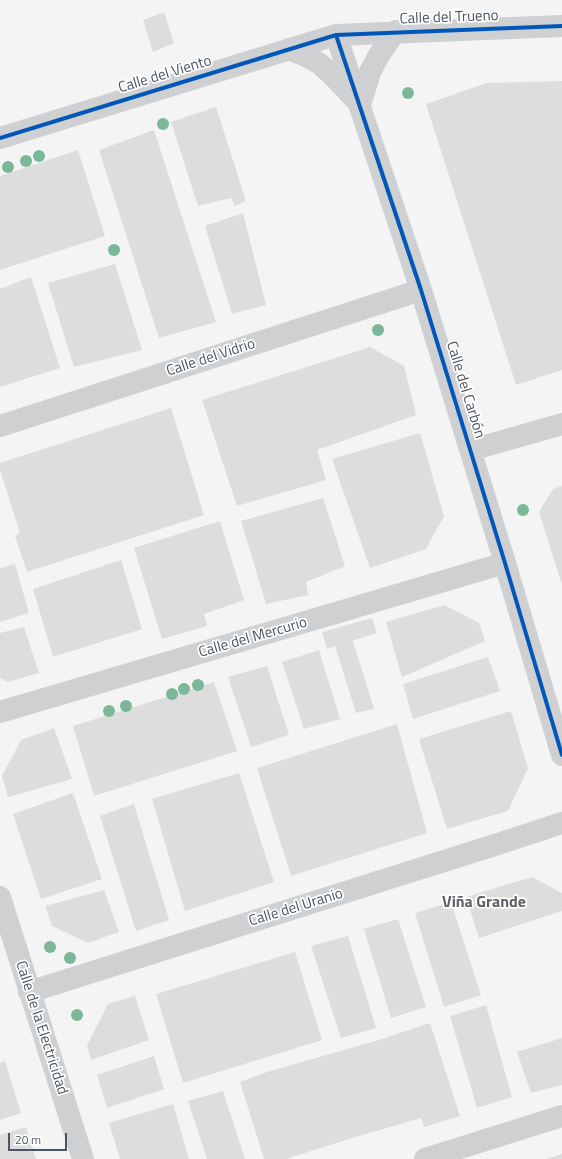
<!DOCTYPE html>
<meta charset="utf-8">
<style>
body{margin:0}
#map{position:relative;width:562px;height:1159px;overflow:hidden;background:#f4f4f4;font-family:"Titillium Web",sans-serif}
canvas{display:block}
.scale{position:absolute;left:8px;top:1133px;width:59px;height:18px;box-sizing:border-box;border:2px solid #4a5661;border-top:0;padding-left:5px;font-size:12px;line-height:14px;white-space:nowrap;color:#4a5661;-webkit-text-stroke:3px #fff;paint-order:stroke}
</style>
<div id="map">
<canvas width="562" height="1159"></canvas>
<div class="scale">20 m</div>
</div>
<script>
const g = document.querySelector('canvas').getContext('2d');
g.lineJoin = 'round';
function fillPath(path, color) {
  g.fillStyle = color;
  g.fill(path, 'evenodd');
}
function toPath(rows) {
  const path = new Path2D();
  for (const r of rows) {
    path.moveTo(r[0], r[1]);
    for (let i = 2; i < r.length; i += 2) path.lineTo(r[i], r[i + 1]);
  }
  return path;
}
function stroke(path, color, width, dash) {
  g.strokeStyle = color;
  g.lineWidth = width;
  g.lineCap = dash ? 'butt' : 'round';
  g.setLineDash(dash || []);
  g.stroke(path);
}
function label(font, color, halo, rows, align = 'center') {
  g.font = font + ' "Titillium Web",sans-serif';
  g.lineWidth = 3.5;
  g.setLineDash([]);
  g.textBaseline = 'middle';
  g.strokeStyle = halo;
  g.fillStyle = color;
  for (const [text, x, y, turn = 0] of rows) {
    g.save();
    g.translate(x, y);
    g.rotate((+turn || 0) * Math.PI / 180);
    g.textAlign = isNaN(turn) ? turn : align;
    if (halo) g.strokeText(text, 0, 0);
    g.fillText(text, 0, 0);
    g.restore();
  }
}
const building = toPath([
 [164,12,174,43,153,52,143,20],
 [562,81,562,370,516,385,426,104,487,83],
 [216,107,246,201,235,206,231,198,198,206,171,122],
 [154,130,216,322,159,338,99,150],
 [78,150,105,236,0,270,0,176],
 [243,213,266,305,232,314,205,226],
 [115,264,142,350,74,367,48,283],
 [31,277,60,368,0,387,0,289],
 [370,347,404,366,416,415,317,450,326,480,237,506,202,400],
 [171,408,204,515,27,572,15,536,20,533,0,470,0,463],
 [420,433,444,516,426,549,370,568,332,459],
 [562,486,562,585,539,512,553,489],
 [323,498,345,566,306,582,308,595,266,604,241,521],
 [220,521,244,600,204,614,207,626,162,639,134,548],
 [121,560,142,629,53,657,33,589],
 [15,564,29,613,0,622,0,568],
 [444,605,479,623,485,641,402,677,386,622],
 [372,618,377,633,342,644,353,641,374,709,356,713,335,646,327,649,322,632],
 [24,627,39,673,8,682,0,678,0,633],
 [319,650,340,719,304,729,282,662],
 [488,657,500,691,413,719,403,684],
 [267,666,289,735,251,747,228,677],
 [214,682,237,751,94,796,73,726],
 [511,711,528,768,508,811,447,829,419,739],
 [397,724,427,833,291,876,257,768],
 [54,728,72,779,8,797,2,776,21,740],
 [239,773,274,882,185,911,152,799],
 [73,793,102,879,41,899,13,814],
 [134,804,169,920,136,931,100,816],
 [532,877,562,893,562,911,479,938,466,897],
 [104,890,119,932,88,943,52,926,45,906],
 [451,902,481,995,444,1007,415,913],
 [398,919,426,1007,391,1018,364,929],
 [348,936,376,1028,341,1038,311,946],
 [295,952,322,1040,183,1083,156,994],
 [135,996,149,1040,91,1060,87,1045,108,1004],
 [486,1005,512,1097,477,1108,450,1016],
 [430,1023,460,1116,424,1127,421,1118,349,1139,286,1159,264,1159,240,1082,267,1072,379,1040],
 [562,1038,562,1085,531,1093,517,1052],
 [154,1056,164,1089,107,1108,97,1075],
 [5,1061,21,1113,0,1120,0,1063],
 [223,1091,245,1159,207,1159,188,1101],
 [173,1104,189,1159,120,1159,109,1123],
 [26,1127,36,1159,0,1159,0,1135],
 [562,1154,562,1159,546,1159]
]);
const minor = toPath([
 [336,35,421,290,505,563,562,755],
 [289,49,306,56,320,64,333,76,354,98],
 [360,105,370,72,379,55,396,31],
 [0,138,336,35,562,26],
 [0,426,421,290],
 [471,450,562,424],
 [0,712,505,563],
 [0,897,83,1159],
 [29,992,498,844,562,823],
 [425,1159,562,1116]
]);
const cycleway = toPath([
 [336,35,421,290,505,563,562,755],
 [0,138,336,35,562,26]
]);
const trees = [
 [408,93],
 [163,124],
 [39,156],
 [26,161],
 [8,167],
 [114,250],
 [378,330],
 [523,510],
 [198,685],
 [184,689],
 [172,694],
 [126,706],
 [109,711],
 [50,947],
 [70,958],
 [77,1015]
];
const streetNames = [
 ["Calle del Trueno",449,18,-2],
 ["Calle del Viento",165,75,-17],
 ["Calle del Vidrio",211,358,-18],
 ["Calle del Carbón",465,390,73],
 ["Calle del Mercurio",253,638,-16],
 ["Calle del Uranio",296,908,-17],
 ["Calle de la Electricidad",41,1028,72]
];
const neighbourhoodNames = [
 ["Viña Grande",484,903]
];
fillPath(building, '#ddddde');
stroke(minor, '#ced0d2', 22);
stroke(cycleway, '#0057b8', 4);
g.fillStyle = '#7ab899';
for (const [x, y] of trees) {
  g.beginPath();
  g.arc(x, y, 6, 0, 2 * Math.PI);
  g.fill();
}
label('15px', '#4a5661', '#fff', streetNames);
label('bold 16px', '#5f6368', '#fff', neighbourhoodNames);
</script>
